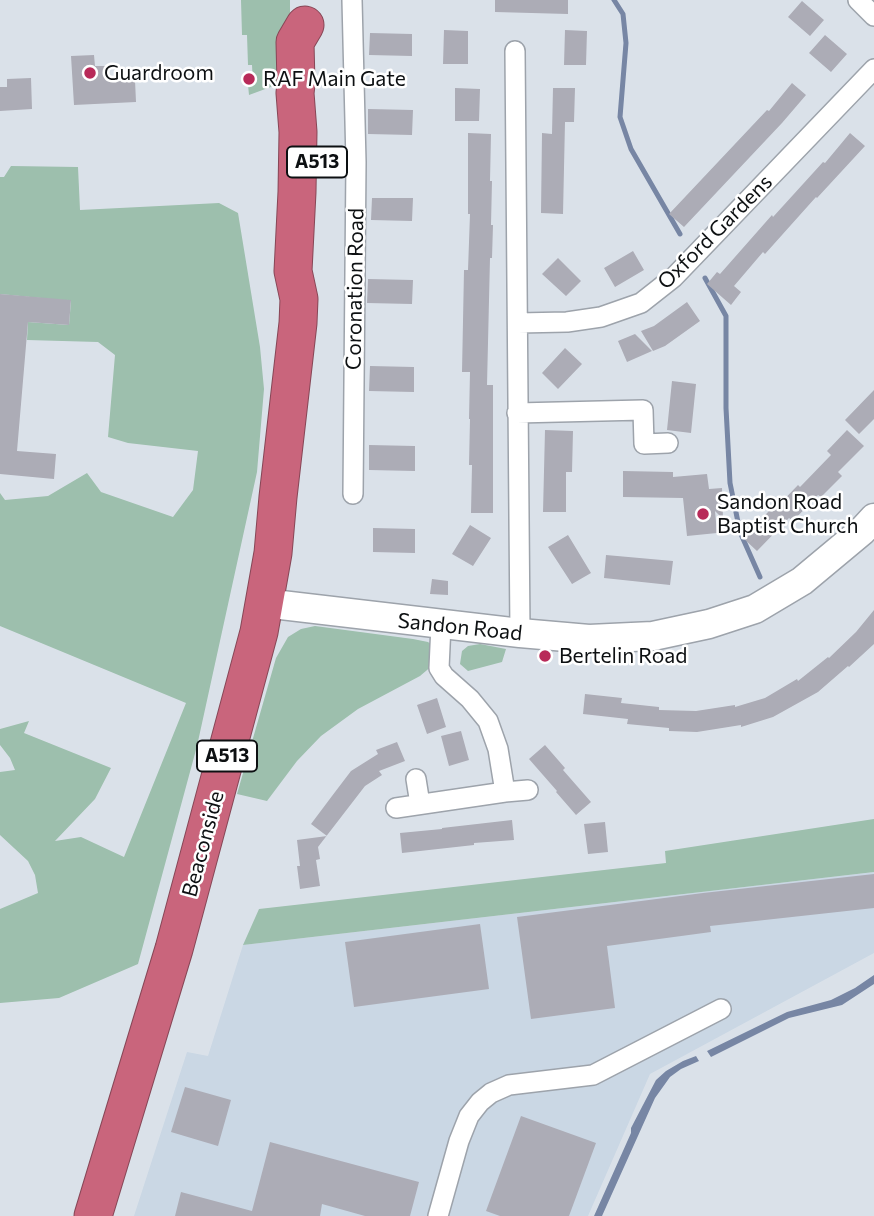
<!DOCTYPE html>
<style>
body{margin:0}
canvas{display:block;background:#dae1e9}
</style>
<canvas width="874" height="1216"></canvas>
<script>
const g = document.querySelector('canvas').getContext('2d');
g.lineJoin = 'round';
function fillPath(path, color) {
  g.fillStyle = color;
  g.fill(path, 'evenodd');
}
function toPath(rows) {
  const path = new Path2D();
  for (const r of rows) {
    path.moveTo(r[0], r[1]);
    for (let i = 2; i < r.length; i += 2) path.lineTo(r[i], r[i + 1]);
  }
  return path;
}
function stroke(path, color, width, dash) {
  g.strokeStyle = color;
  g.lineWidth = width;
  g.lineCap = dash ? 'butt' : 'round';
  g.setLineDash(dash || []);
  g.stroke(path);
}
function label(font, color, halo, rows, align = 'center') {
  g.font = font + ' Commissioner,sans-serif';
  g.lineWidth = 5;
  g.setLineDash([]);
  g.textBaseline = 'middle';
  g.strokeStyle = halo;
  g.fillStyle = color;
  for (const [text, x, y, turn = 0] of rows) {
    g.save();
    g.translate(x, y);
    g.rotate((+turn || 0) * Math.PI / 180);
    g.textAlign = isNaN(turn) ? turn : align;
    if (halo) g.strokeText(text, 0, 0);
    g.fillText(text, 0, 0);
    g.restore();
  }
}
const built = toPath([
 [874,872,874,953,650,1074,588,1216,134,1216,187,1052,208,1056,243,945]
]);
const green = toPath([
 [241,0,290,0,290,32,287,81,249,95,248,85,253,85,252,65,248,65,247,35,242,35],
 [11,166,78,167,80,210,219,203,238,213,260,347,264,389,257,472,197,746,138,964,59,998,0,1003,0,909,38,893,35,875,28,861,0,835,0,772,15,770,10,758,0,745,0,729,29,721,24,733,111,768,95,799,55,841,81,837,124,857,186,703,0,626,0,493,5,500,48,496,87,473,101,492,173,517,193,490,198,451,128,443,108,437,115,355,98,342,27,340,28,322,69,325,71,301,0,294,0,177,4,177],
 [315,626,413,639,428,642,432,645,433,665,420,676,358,709,321,736,297,761,267,801,237,794,276,658,288,637,301,629],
 [480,644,506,649,502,662,468,671,460,664,462,651,468,646],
 [874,819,874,872,243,945,259,909,666,863,665,851]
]);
const water = toPath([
 [874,975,874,984,842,1005,789,1018,711,1057,707,1051,787,1012,831,1000,855,988],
 [696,1056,699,1061,681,1069,670,1077,655,1098,602,1216,594,1216,631,1133,631,1128,656,1080,666,1071,683,1061]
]);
const stream = toPath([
 [614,0,623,14,626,43,620,117,631,149,680,234],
 [705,278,726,316,726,408,730,483,740,532,760,577]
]);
const building = toPath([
 [495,0,568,0,568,14,495,12],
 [802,1,824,20,810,36,788,17],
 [444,30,468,31,468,64,443,64],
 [565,30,587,31,586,65,564,65],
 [370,33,412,34,412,56,369,55],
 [825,35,847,54,831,72,809,53],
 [94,55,95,66,108,66,109,81,135,80,136,102,74,105,71,56],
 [31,78,32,109,0,111,0,87,7,87,7,79],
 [792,83,806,95,782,123,684,227,669,214,767,110,769,111],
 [455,88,480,89,479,121,455,121],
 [553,88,575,88,574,122,565,122,563,214,541,213,542,133,552,134],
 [368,109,413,110,412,135,368,134],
 [468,133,491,134,490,181,492,181,491,225,493,225,492,258,490,258,487,385,493,385,493,513,471,513,472,465,469,465,470,419,469,419,470,372,462,372,464,270,468,270,470,214,468,214],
 [850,133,865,146,817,198,816,197,765,254,763,252,734,286,741,292,731,305,707,284,717,272,720,274,772,215,773,217,823,162,825,163],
 [372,198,413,198,412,221,371,220],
 [633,251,644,270,615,287,604,268],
 [558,258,581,281,566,296,542,274],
 [368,279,413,280,412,304,367,303],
 [0,294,71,300,69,325,28,322,17,451,56,454,54,479,0,474],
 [687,302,700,321,665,346,653,351,641,331,654,326],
 [635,334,652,351,627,362,618,341],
 [565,348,582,364,558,389,542,373],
 [370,366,414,367,414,392,369,391],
 [672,381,696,384,691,433,667,430],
 [874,390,874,419,859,434,845,420],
 [545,430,573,431,572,472,566,472,566,512,543,512],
 [847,430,864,446,838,472,842,476,821,497,818,495,793,521,789,518,757,551,743,538,770,510,772,512,798,485,800,487,831,455,827,451],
 [369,445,415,446,415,471,369,470],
 [623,471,673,472,673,477,707,474,709,489,722,488,723,519,715,511,717,533,687,536,683,498,623,497],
 [470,525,491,538,473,566,452,554],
 [373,528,415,529,415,553,373,552],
 [568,535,591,573,572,584,548,547],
 [606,555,673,561,670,585,604,578],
 [432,579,448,581,448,595,430,594],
 [874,610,874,644,849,667,848,666,818,692,773,717,741,727,741,725,697,732,669,731,669,728,627,724,628,719,583,714,585,694,622,698,621,703,659,707,659,710,696,711,735,705,735,707,765,698,797,679,798,681,828,657,829,658,856,632],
 [437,698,446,727,427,734,417,705],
 [461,731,469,760,449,766,441,736],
 [397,742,405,761,379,771,382,775,365,786,318,847,320,859,316,860,320,886,300,889,297,866,300,866,297,840,327,836,311,824,332,796,351,771,378,754,376,750],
 [545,745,565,768,563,770,591,802,576,815,556,792,557,791,529,759],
 [512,820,514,840,474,843,474,845,402,853,400,833,442,829,442,828],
 [605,822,608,852,588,854,584,824],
 [874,874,874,908,710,926,711,932,607,946,615,1008,531,1019,517,917,703,893],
 [480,924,489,989,354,1007,345,942],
 [185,1087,231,1100,218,1146,171,1132],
 [521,1116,596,1143,569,1216,500,1216,486,1211],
 [270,1142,419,1182,410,1216,365,1216,322,1204,320,1216,175,1216,181,1192,252,1211]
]);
const street = toPath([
 [352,0,356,162,353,494],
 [858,0,874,16],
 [515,51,520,633],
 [518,323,567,322,601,317,641,303,674,277,874,69],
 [517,413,643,410,644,444,668,443],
 [416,779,420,804],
 [505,792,528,790],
 [396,808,505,792,498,749,488,721,470,699,444,676,439,668,441,625],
 [438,1216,459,1141,469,1116,480,1102,491,1093,509,1085,593,1075,721,1009]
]);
const secondary = toPath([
 [264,603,520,633,589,639,653,636,709,624,755,609,802,581,862,531,874,518]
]);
const highway = toPath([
 [93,1216,174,949,259,632,273,553,278,497,298,323,299,299,293,271,297,192,298,132,295,93,296,84,295,42,305,25]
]);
const markers = [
 [90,73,7,"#b82a59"],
 [249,79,7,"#b82a59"],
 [703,514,7,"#b82a59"],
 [545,656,7,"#b82a59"]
];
const shields = [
 [317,162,60],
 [227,756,60]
];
const shieldNames = [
 ["A513",317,162],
 ["A513",227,756]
];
const poiNames = [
 ["Guardroom",104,73],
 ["RAF Main Gate",263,79],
 ["Sandon Road",717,502],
 ["Baptist Church",717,526],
 ["Bertelin Road",559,656]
];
const streetNames = [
 ["Oxford Gardens",715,232,-45],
 ["Coronation Road",355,289,-89],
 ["Sandon Road",460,627,6],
 ["Beaconside",203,844,-75]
];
fillPath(built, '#cad7e4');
fillPath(green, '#9dbfad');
fillPath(water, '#7786a4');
stroke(stream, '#7786a4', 5);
fillPath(building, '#acacb6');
stroke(street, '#9da3ab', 22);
stroke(secondary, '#9da3ab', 31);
stroke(highway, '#874757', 39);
stroke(street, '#fff', 19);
stroke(secondary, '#fff', 28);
stroke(highway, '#c9657c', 37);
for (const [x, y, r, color] of markers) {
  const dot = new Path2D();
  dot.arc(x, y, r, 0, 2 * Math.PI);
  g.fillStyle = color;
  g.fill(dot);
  stroke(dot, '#fff', 2.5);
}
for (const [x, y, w] of shields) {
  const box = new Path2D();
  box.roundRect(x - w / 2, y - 15.5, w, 31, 5);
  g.fillStyle = '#fff';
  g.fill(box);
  stroke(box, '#0d1012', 2);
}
label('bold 19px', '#0d1012', null, shieldNames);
label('21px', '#0d1012', '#fff', poiNames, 'left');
label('21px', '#0d1012', '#fff', streetNames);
</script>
